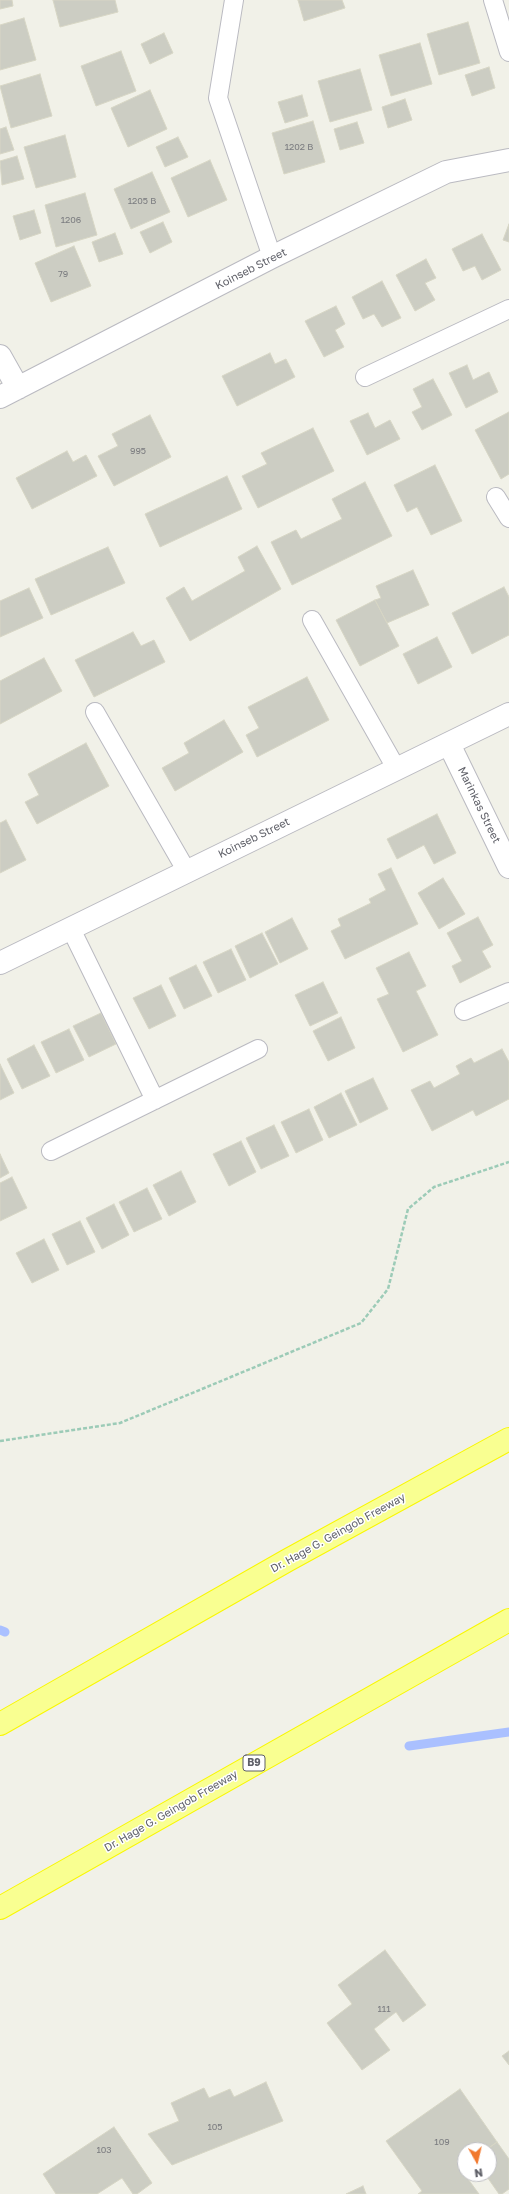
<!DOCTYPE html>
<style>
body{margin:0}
#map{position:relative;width:509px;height:2194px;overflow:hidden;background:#f1f1e8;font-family:"Golos Text",sans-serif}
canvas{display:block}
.north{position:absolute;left:457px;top:2142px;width:40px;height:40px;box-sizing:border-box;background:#fff;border:1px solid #bfbfc3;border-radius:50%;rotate:172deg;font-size:11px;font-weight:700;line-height:16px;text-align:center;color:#5f6068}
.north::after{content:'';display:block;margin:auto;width:14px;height:18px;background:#f1792e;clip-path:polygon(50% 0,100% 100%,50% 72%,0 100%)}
</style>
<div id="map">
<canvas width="509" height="2194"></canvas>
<div class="north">N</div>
</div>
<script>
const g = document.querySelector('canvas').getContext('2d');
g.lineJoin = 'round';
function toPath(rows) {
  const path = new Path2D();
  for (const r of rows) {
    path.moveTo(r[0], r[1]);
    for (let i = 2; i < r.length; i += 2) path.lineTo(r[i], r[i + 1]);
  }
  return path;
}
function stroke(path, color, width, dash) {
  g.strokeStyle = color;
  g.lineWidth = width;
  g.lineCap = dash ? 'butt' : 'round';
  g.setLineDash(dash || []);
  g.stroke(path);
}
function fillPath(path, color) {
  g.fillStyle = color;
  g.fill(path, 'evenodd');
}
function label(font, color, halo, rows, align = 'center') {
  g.font = font + ' "Golos Text",sans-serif';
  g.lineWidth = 3;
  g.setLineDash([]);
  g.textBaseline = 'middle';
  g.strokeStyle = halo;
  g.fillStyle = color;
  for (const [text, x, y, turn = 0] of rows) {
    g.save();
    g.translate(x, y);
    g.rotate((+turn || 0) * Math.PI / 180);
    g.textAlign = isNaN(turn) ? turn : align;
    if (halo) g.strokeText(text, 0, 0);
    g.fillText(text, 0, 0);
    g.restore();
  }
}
const stream = toPath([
 [0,1630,5,1632],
 [409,1746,509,1732]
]);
const building = toPath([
 [0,0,12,0,13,6,0,9,0,0],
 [53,0,115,0,118,12,60,27,53,0],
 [298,0,342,0,345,8,304,21,298,0],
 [24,18,36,60,0,70,0,25,24,18],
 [468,22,480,63,439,75,427,34,468,22],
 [164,33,173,53,150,64,141,44,164,33],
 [420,43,432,84,391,96,379,55,420,43],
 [121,51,136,91,96,106,81,66,121,51],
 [489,67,495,88,472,96,465,75,489,67],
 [360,69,372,110,330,122,318,81,360,69],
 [40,74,52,116,11,128,0,86,40,74],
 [150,90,167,129,128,147,111,108,150,90],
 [302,95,308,116,285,123,278,102,302,95],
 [405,99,412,120,388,128,382,107,405,99],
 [313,121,325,162,284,174,272,133,313,121],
 [357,122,364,143,340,150,334,129,357,122],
 [6,127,14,150,0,154,0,129,6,127],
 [65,135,76,177,36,188,24,147,65,135],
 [178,137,188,157,165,167,156,147,178,137],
 [17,156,24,179,2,185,0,161,17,156],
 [210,160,227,200,188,217,171,178,210,160],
 [152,172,170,212,131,229,114,189,152,172],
 [85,193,97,235,56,247,45,205,85,193],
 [34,210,41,233,20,240,13,216,34,210],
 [163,222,172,242,150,253,140,232,163,222],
 [509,224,509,242,503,240,509,224],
 [115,233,123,254,99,262,92,242,115,233],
 [482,234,501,270,482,280,475,266,463,271,452,249,482,234],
 [74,246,91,286,51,302,35,263,74,246],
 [426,259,436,278,425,283,435,300,415,311,396,275,426,259],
 [382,281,401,318,382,327,374,314,363,319,352,297,382,281],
 [336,306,345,324,335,330,344,347,324,357,305,321,336,306],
 [270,353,275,364,286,359,295,377,237,406,222,376,270,353],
 [467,365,473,380,489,372,498,392,466,408,449,373,467,365],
 [433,379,452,415,422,430,412,412,422,407,413,389,433,379],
 [509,412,509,474,501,479,475,430,509,412],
 [368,413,375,428,390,420,400,439,367,455,350,421,368,413],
 [150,415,171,457,114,486,98,456,118,446,112,434,150,415],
 [313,428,334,471,258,508,242,476,267,464,261,453,313,428],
 [67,451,73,462,86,455,97,476,32,509,16,478,67,451],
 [435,465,462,521,431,535,417,507,407,512,394,485,435,465],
 [227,476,242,509,160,547,145,514,227,476],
 [365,482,392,536,292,585,271,542,296,530,301,539,342,519,332,499,365,482],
 [257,546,281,589,190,641,166,598,184,587,192,601,245,571,238,557,257,546],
 [108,547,125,583,51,615,35,579,108,547],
 [413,570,429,605,387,623,375,600,381,598,376,586,413,570],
 [504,587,509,597,509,635,472,654,452,613,504,587],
 [29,588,43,618,0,637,0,601,29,588],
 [375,600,399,646,360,666,336,620,375,600],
 [133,632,141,646,154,640,165,662,94,697,75,660,133,632],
 [437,637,452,667,418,684,403,654,437,637],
 [44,658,62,691,0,724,0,681,44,658],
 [307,677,329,720,257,757,246,735,259,728,248,707,307,677],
 [224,720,243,752,175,791,162,768,189,753,184,743,224,720],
 [86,743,109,786,37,824,25,802,39,795,28,774,86,743],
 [437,814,456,853,434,864,424,845,397,859,387,839,437,814],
 [6,820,26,860,0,873,0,823,6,820],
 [391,868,418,924,345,959,331,931,341,926,338,919,371,903,369,899,386,890,378,874,391,868],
 [443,878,465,914,439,929,418,893,443,878],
 [478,917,493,945,482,951,491,967,460,983,452,966,462,961,447,933,478,917],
 [292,918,308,949,280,963,265,932,292,918],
 [262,933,278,964,250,978,235,946,262,933],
 [231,949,246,980,218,993,203,962,231,949],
 [409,952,426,986,416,991,438,1035,403,1052,377,999,389,994,376,968,409,952],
 [196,965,212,996,184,1009,169,978,196,965],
 [323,982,338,1013,310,1026,295,995,323,982],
 [161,985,176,1016,149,1029,133,998,161,985],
 [101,1013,116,1044,89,1057,73,1026,101,1013],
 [341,1017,355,1048,328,1061,313,1031,341,1017],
 [69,1029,84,1060,56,1073,41,1042,69,1029],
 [34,1045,50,1076,22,1089,7,1059,34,1045],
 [502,1049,509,1062,509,1099,476,1116,473,1110,432,1131,411,1090,430,1081,434,1088,460,1074,456,1066,471,1058,474,1063,502,1049],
 [0,1064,14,1093,0,1100,0,1064],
 [373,1078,388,1109,360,1123,345,1091,373,1078],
 [341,1093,357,1125,329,1138,314,1107,341,1093],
 [309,1109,323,1140,296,1153,281,1122,309,1109],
 [274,1125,289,1156,261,1169,246,1138,274,1125],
 [241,1141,256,1172,229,1186,213,1154,241,1141],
 [0,1154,9,1173,0,1178,0,1154],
 [181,1171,196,1202,169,1216,153,1185,181,1171],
 [12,1177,27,1208,0,1221,0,1183,12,1177],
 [147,1188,162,1219,134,1232,119,1202,147,1188],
 [114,1204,129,1235,102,1249,86,1218,114,1204],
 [80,1221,95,1252,67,1265,52,1234,80,1221],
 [44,1239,59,1270,32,1283,16,1253,44,1239],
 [385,1950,426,2005,403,2022,396,2012,374,2029,390,2050,362,2070,327,2023,352,2004,338,1985,385,1950],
 [509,2051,509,2065,502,2056,509,2051],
 [266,2082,283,2121,172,2165,148,2134,179,2121,171,2103,204,2088,209,2098,230,2089,234,2097,266,2082],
 [460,2089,497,2142,486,2150,465,2150,465,2164,460,2168,479,2194,418,2194,422,2191,386,2141,460,2089],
 [114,2127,152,2183,137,2194,133,2194,122,2178,97,2194,56,2194,43,2174,114,2127],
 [497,2142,509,2159,509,2189,502,2194,499,2194,485,2174,489,2174,489,2150,486,2150,497,2142],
 [363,2186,366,2194,346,2194,363,2186]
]);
const path = toPath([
 [0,1441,120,1423,361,1323,388,1289,408,1209,434,1187,509,1162]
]);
const lane = toPath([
 [234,0,218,98,272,257],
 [493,0,509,52],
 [365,377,509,309],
 [496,497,509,518],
 [312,620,396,768],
 [95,712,186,870],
 [71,929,155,1100],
 [464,1011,509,992],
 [51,1151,258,1049]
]);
const street = toPath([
 [0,356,18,388],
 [0,397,272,257,446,172,509,160],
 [449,744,509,867],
 [0,963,509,714]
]);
const highway = toPath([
 [0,1724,288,1560,509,1439],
 [0,1908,509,1620]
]);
const numberNames = [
 ["1202 B",299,147],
 ["1205 B",142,201],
 ["1206",71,220],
 ["79",63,274],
 ["995",138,451],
 ["111",384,2009],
 ["105",215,2127],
 ["109",442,2142],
 ["103",104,2150]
];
const shields = [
 [254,1763,22]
];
const shieldNames = [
 ["B9",254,1763]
];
const streetNames = [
 ["Koinseb Street",251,269,-27],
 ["Marinkas Street",479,805,64],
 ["Koinseb Street",254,838,-26],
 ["Dr. Hage G. Geingob Freeway",338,1533,-29],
 ["Dr. Hage G. Geingob Freeway",171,1811,-30]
];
stroke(stream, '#aac0ff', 9);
fillPath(building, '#cccdc3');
stroke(building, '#d7d6c5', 1);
stroke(lane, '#babac1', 20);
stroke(street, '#babac1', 24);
stroke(highway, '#f9f700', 24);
stroke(path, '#9ccbb7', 2.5, [4, 2]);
stroke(lane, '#fff', 18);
stroke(street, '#fff', 22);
stroke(highway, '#f9ff91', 22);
label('9px', '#7a7b7f', null, numberNames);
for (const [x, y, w] of shields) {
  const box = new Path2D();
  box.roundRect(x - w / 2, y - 8, w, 16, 3);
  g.fillStyle = '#fff';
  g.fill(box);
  stroke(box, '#5f6068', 1);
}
label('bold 10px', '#5f6068', null, shieldNames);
label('11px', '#5f6068', '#fff', streetNames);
</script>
